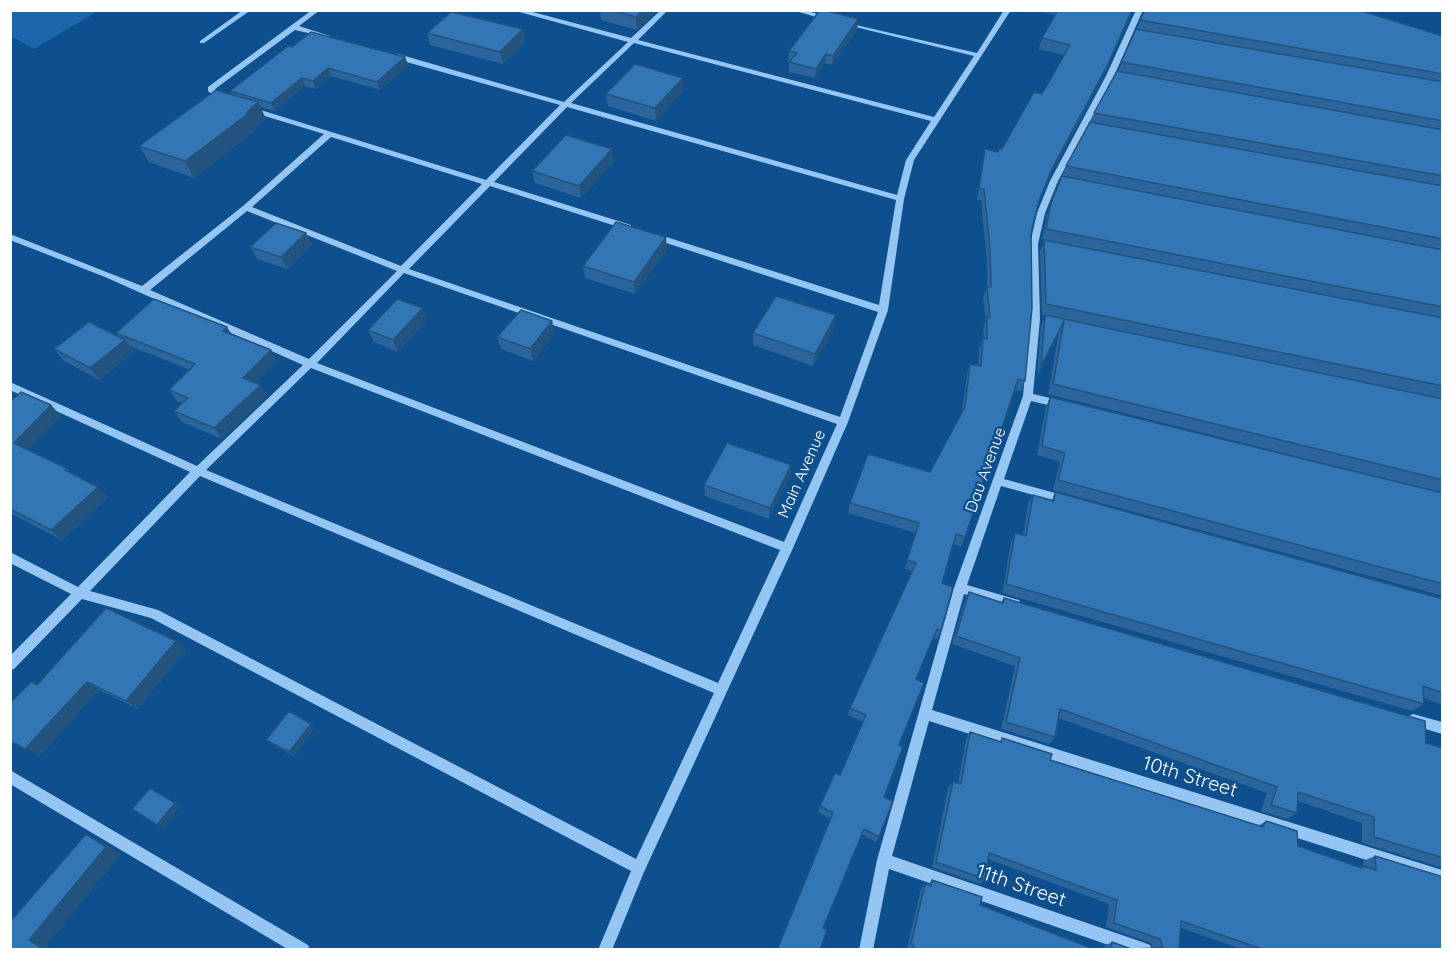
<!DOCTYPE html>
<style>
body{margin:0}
#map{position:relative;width:1453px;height:960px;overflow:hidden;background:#0e4f8d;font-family:Quicksand,sans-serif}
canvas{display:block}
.frame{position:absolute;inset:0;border:12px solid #fff;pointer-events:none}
</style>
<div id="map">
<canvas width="1453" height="960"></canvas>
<div class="frame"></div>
</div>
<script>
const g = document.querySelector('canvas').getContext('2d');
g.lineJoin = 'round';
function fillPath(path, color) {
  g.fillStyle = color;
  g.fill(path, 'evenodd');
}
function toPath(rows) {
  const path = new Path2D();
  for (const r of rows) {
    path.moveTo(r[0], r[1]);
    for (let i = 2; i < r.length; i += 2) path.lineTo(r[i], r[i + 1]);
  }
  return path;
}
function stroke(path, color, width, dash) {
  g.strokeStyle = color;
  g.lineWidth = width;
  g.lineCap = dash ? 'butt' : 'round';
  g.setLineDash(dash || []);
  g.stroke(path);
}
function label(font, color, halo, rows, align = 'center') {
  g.font = font + ' Quicksand,sans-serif';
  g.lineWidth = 5;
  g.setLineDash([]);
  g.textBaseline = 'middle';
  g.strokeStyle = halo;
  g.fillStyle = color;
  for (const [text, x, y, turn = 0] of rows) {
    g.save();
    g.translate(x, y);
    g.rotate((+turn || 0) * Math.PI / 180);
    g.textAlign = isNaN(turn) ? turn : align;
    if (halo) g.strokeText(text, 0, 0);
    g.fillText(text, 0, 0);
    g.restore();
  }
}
const green = toPath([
 [10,11,11,10,98,11,34,49,11,36]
]);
const minor = toPath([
 [243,10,251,10,204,43,200,43,200,41,243,10],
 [312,10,320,10,299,26,330,36,330,38,295,30,215,89,227,99,227,103,221,103,208,91,208,87,312,10],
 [512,10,525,10,631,38,661,10,668,10,638,40,934,117,974,56,843,24,843,22,977,53,1004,10,1011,10,914,160,904,199,888,310,848,422,793,548,644,872,612,950,598,950,631,871,151,618,82,599,14,669,10,670,10,656,71,594,10,563,10,552,78,587,190,472,10,390,10,382,197,466,303,365,105,277,10,240,10,234,142,286,243,206,324,134,248,111,247,109,251,107,486,180,560,105,392,58,392,54,398,54,564,102,628,42,512,10],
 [634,43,931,121,906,160,897,195,571,103,634,43],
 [567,107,896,200,879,305,657,234,651,234,650,236,651,238,878,312,840,417,409,269,490,186,625,229,631,229,631,225,494,182,567,107],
 [331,137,482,184,401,266,252,207,331,137],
 [247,211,397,271,309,359,150,290,247,211],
 [404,273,837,424,784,542,317,363,404,273],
 [311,368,780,550,718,683,206,470,311,368],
 [200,476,714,693,636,859,158,610,90,591,200,476],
 [792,10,805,10,833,19,830,21,792,10],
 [1136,10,1143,10,1114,76,1058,181,1045,213,1038,244,1040,319,1033,394,1063,401,1065,404,1060,408,1031,401,1004,479,1066,496,1070,497,1071,500,1070,503,1066,504,1001,486,967,585,1015,599,1019,600,1021,604,1019,608,1015,609,964,594,932,710,1442,870,1442,884,929,721,892,856,1145,943,1150,945,1152,950,1123,950,889,869,873,950,859,950,877,860,954,588,1023,396,1030,319,1030,244,1037,213,1050,181,1106,76,1136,10],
 [1413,714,1442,722,1442,734,1409,724,1407,720,1409,716,1413,714],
 [10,770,308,945,310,950,289,950,10,784,10,770]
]);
const wall = toPath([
 [600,10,658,10,637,30,601,20],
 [1042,10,1133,10,1104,75,1048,180,1038,205,1031,233,1025,381,1021,391,1015,390,987,474,975,498,965,537,961,547,953,544,942,583,941,631,937,639,934,638,916,679,899,745,884,797,879,837,876,842,861,834,823,928,820,950,830,819,818,812,820,806,840,775,863,722,848,715,850,708,912,571,905,569,916,533,848,513,850,503,930,472,962,412,967,374,970,364,978,365,979,349,983,338,984,338,983,328,986,321,983,297,987,287,987,260,981,200,977,200,983,160,985,149,998,152,1002,149,1042,94,1064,55,1039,49,1042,38,1055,15,1042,12],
 [1145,10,1443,36,1443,493,1048,394,1059,332,1037,377,1041,326,1045,316,1042,315,1040,251,1044,241,1042,240,1047,214,1066,166,1118,71],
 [858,19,857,29,832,65,825,63,815,78,789,72,789,62,790,61,788,60,789,51],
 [427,33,526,42,503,64,430,45],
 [292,47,405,57,408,65,380,90,331,76,316,89,305,86,275,111,260,107,266,119,255,128,256,130,194,178,149,162,139,146,232,94,230,91],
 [684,90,656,121,608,106,606,94],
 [614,162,581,198,535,183,532,171],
 [312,245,287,269,257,259,250,247],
 [667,250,635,294,585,278,583,266],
 [427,320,398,352,374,342,368,330],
 [552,321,554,333,533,361,501,349,497,337],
 [834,328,813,366,753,345,753,333],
 [116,333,232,334,271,350,277,361,255,383,261,385,267,396,222,439,182,422,174,411,183,403,177,401,169,390,190,370,130,346,134,352,100,380,64,361,54,349,119,337],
 [1050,397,1443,493,1443,596,1053,490,1060,462,1037,455,1046,407],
 [10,402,61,416,28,450,66,468,71,473,108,497,62,540,10,513],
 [791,465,790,476,769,519,705,496,704,485],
 [1055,492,1443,599,1443,705,1424,698,1424,704,1412,711,1002,593,1011,542,1015,533,1023,535,1028,504,1033,495,1052,500],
 [969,592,1001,602,1004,598,1426,743,1443,748,1443,868,1362,843,1362,823,1298,801,1297,813,1287,819,1261,811,1267,793,1058,718,1055,737,1049,744,1001,729,1015,666,952,644,965,600],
 [176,641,186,650,138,709,99,690,39,757,37,685],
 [311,724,315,728,294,756,271,744,266,740],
 [970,732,1000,742,1002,738,1050,760,1258,826,1266,821,1298,846,1359,867,1363,866,1363,861,1375,856,1443,950,1244,950,1181,928,1179,950,1103,950,1104,946,1112,942,1131,949,1153,948,1151,943,1106,927,1109,904,988,859,985,879,980,884,932,867,948,788,953,782,958,783,966,739],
 [932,880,980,905,1096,950,910,950,907,948,921,889,925,884,928,885]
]);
const shadedWall = toPath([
 [643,10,658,10,637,30,636,17],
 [1132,10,1133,10,1104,75,1048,180,1035,212,1052,169],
 [858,19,857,29,832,65,833,56],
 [523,29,526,42,503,64,500,52],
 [826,54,825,63,815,78,816,69],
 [405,57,408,65,380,90,377,82],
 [328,68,331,76,316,89,313,81],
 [302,78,305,86,275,111,271,103],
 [683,78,684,90,656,121,655,108],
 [258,102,266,119,255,128,256,130,194,178,185,161],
 [612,149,614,162,581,198,579,186],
 [306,233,312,245,287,269,281,257],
 [666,237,667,250,635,294,634,282],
 [423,308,427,320,398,352,393,340],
 [836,315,834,328,813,366,815,354],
 [552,321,554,333,533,361,530,349],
 [1064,321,1059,332,1037,377,1041,366],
 [227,327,234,338,223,331],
 [125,340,134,352,100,380,90,368],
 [271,350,277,361,250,389,243,378],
 [261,385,267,396,222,439,214,428],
 [51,405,61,416,25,454,14,443],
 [791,465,790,476,769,519,770,508],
 [98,487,108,497,62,540,51,530],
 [176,641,186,650,138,709,126,701],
 [87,682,99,690,39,757,25,749],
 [311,724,315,728,294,756,289,752],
 [150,788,181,807,164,828,157,825],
 [86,834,101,841,121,854,47,945,54,950,44,950,29,940]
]);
const building = toPath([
 [611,10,643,10,636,17,611,10],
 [820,10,824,10,858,19,833,56,826,54,816,69,789,62,797,53,789,51,820,10],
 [1058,10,1132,10,1108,64,1052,169,1039,201,1031,233,1032,308,1025,381,1018,379,987,474,974,498,978,499,965,537,956,534,942,583,953,587,941,631,937,629,916,679,924,683,899,745,903,747,884,797,893,801,879,837,864,829,823,928,827,930,820,950,777,950,833,813,820,806,835,773,840,775,866,715,850,708,916,563,907,560,919,523,850,503,868,454,930,472,965,407,970,364,981,366,983,338,987,339,987,317,990,318,987,287,991,287,990,249,984,189,979,189,985,149,998,152,999,149,1002,149,1034,92,1042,94,1070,45,1042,38,1058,10],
 [1145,10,1358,10,1443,36,1443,74,1140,20,1145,10],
 [451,12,523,29,500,52,427,33,451,12],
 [1136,29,1443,82,1443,121,1121,62,1136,29],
 [311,32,405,57,377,82,328,68,313,81,302,78,271,103,230,91,288,46,292,47,311,32],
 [635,64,683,78,655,108,606,94,635,64],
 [1117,71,1443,130,1443,176,1094,113,1117,71],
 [216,90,258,102,246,113,248,114,185,161,139,146,216,90],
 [1090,122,1443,186,1443,239,1066,166,1090,122],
 [566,135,612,149,579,186,532,171,566,135],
 [1062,176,1443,250,1443,307,1046,229,1051,203,1062,176],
 [616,222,666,237,634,282,583,266,616,222],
 [276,223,306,233,281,257,250,247,276,223],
 [1044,240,1443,318,1443,386,1046,304,1044,240],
 [776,296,836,315,815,354,753,333,776,296],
 [154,299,227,327,223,331,271,350,243,378,261,385,214,428,174,411,188,398,169,390,195,364,116,333,154,299],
 [397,299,423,308,393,340,368,330,397,299],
 [521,310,552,321,530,349,497,337,521,310],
 [1045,315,1443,399,1443,480,1053,384,1064,321,1041,366,1045,315],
 [89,322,125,340,90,368,54,349,89,322],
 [21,392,51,405,14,443,66,468,65,470,98,487,51,530,10,509,10,402,21,392],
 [1050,397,1443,493,1443,584,1058,480,1065,453,1042,446,1050,397],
 [727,443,791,465,770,508,704,485,727,443],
 [1055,492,1443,599,1443,693,1423,686,1424,704,1006,584,1015,533,1026,536,1033,495,1054,501,1055,492],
 [969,592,1003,603,1004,598,1425,721,1426,743,1443,748,1443,858,1374,837,1374,817,1298,792,1297,813,1271,805,1277,787,1060,709,1055,737,1006,722,1020,658,956,636,969,592],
 [106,608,176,641,126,701,87,682,25,749,10,741,10,703,31,682,37,685,106,608],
 [289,711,311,724,289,752,266,740,289,711],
 [970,732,1001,742,1002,738,1052,754,1050,760,1263,827,1266,821,1297,831,1298,846,1362,868,1362,866,1376,870,1375,856,1443,877,1443,950,1265,950,1181,921,1179,950,1111,950,1112,942,1131,949,1163,948,1160,939,1114,923,1117,900,989,853,985,879,936,862,953,782,961,784,970,732],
 [150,788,175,803,157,825,132,809,150,788],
 [86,834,106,847,29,940,44,950,10,950,10,922,86,834],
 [932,880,982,897,980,905,1096,950,913,950,914,945,911,944,925,884,931,886,932,880]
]);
const streetNames = [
 ["Dau Avenue",986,470,-70],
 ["Main Avenue",802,474,-66]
];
const nearStreetnames = [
 ["10th Street",1190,777,17],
 ["11th Street",1021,886,19]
];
fillPath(green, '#1c67ab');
fillPath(minor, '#95c6f3');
fillPath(wall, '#2b659c');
fillPath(shadedWall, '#23537f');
fillPath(building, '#3276b5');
stroke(building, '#23537f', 1.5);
label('16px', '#fff', '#0e4f8d', streetNames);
label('20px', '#fff', '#0e4f8d', nearStreetnames);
</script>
